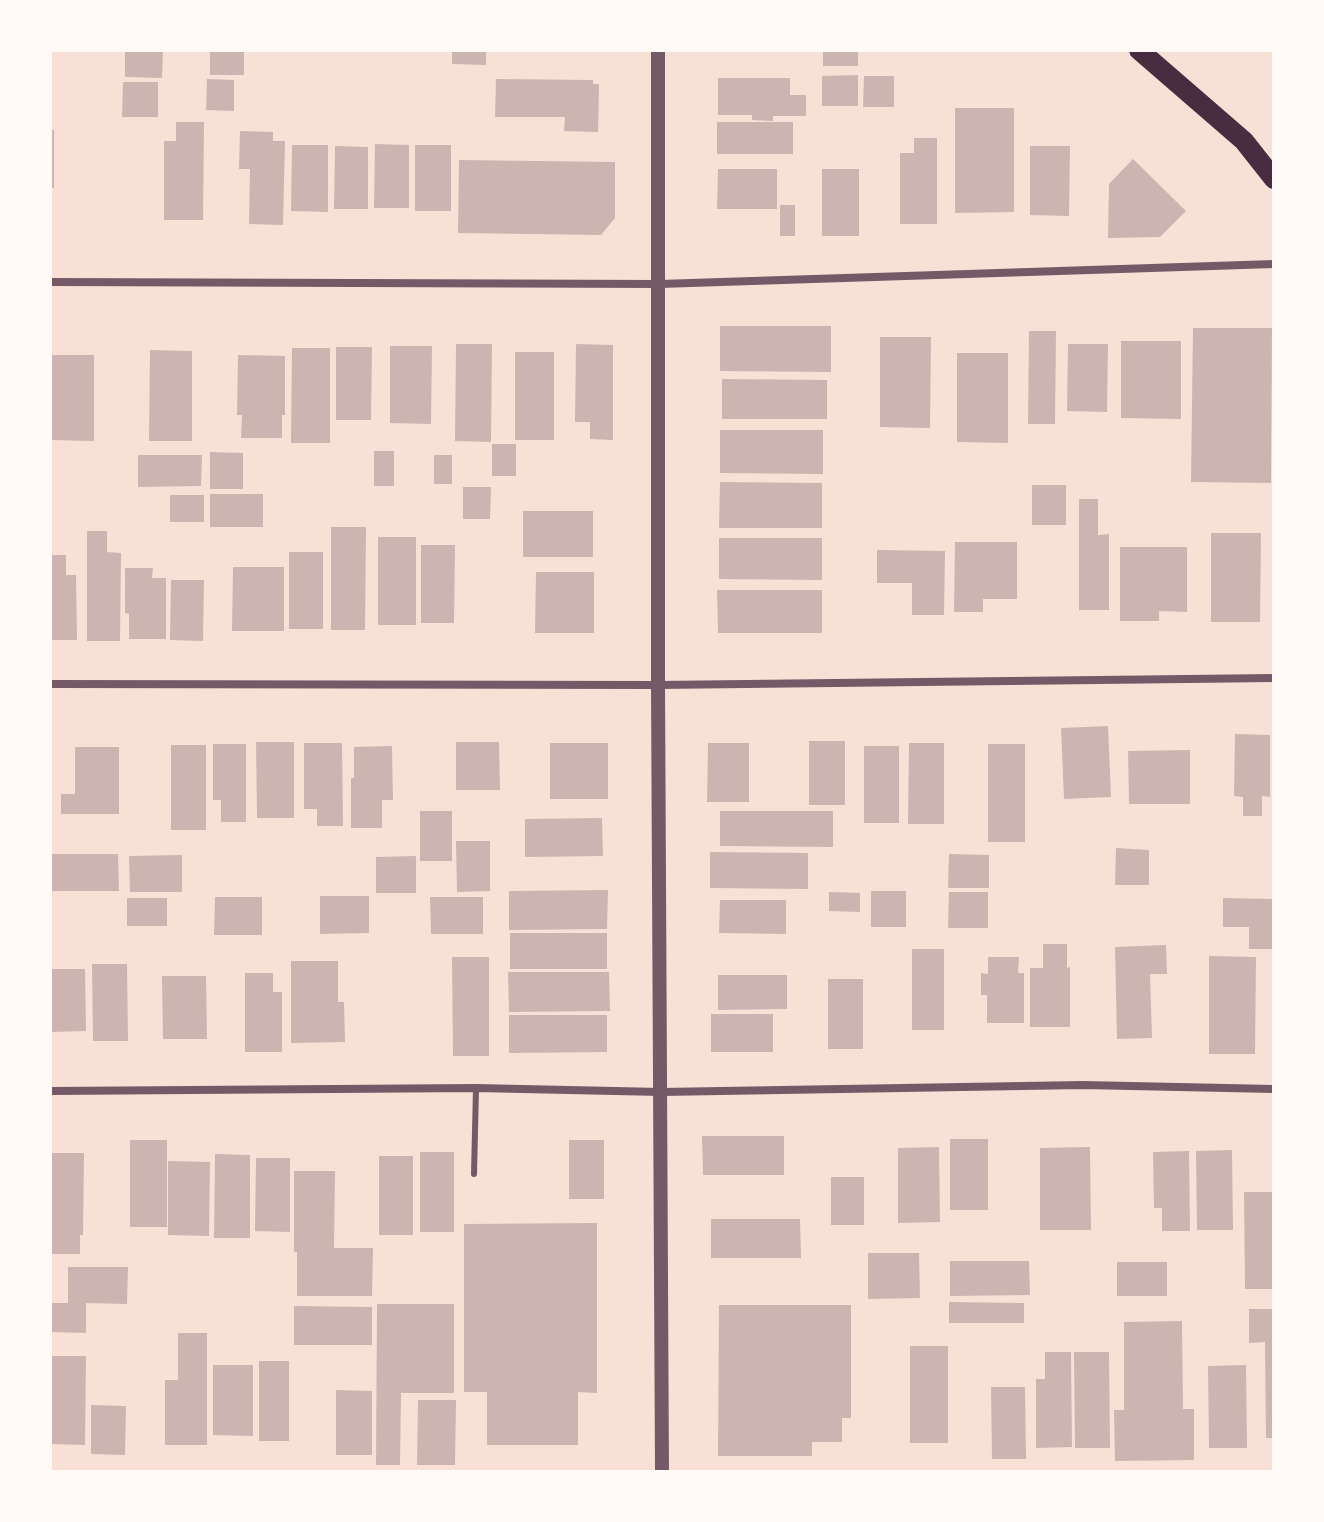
<!DOCTYPE html>
<style>
body{margin:0}
#map{position:relative;width:1324px;height:1522px;overflow:hidden;background:#f7e1d7;font-family:"Noto Sans",sans-serif}
canvas{display:block}
.frame{position:absolute;inset:0;border:52px solid #fffaf5;pointer-events:none}
</style>
<div id="map">
<canvas width="1324" height="1522"></canvas>
<div class="frame"></div>
</div>
<script>
const g = document.querySelector('canvas').getContext('2d');
g.lineJoin = 'round';
function fillPath(path, color) {
  g.fillStyle = color;
  g.fill(path, 'evenodd');
}
function toPath(rows) {
  const path = new Path2D();
  for (const r of rows) {
    path.moveTo(r[0], r[1]);
    for (let i = 2; i < r.length; i += 2) path.lineTo(r[i], r[i + 1]);
  }
  return path;
}
function stroke(path, color, width, dash) {
  g.strokeStyle = color;
  g.lineWidth = width;
  g.lineCap = dash ? 'butt' : 'round';
  g.setLineDash(dash || []);
  g.stroke(path);
}
const building = toPath([
 [125,50,163,50,162,78,125,77],
 [210,50,244,50,244,75,210,75],
 [452,50,486,50,486,65,452,64],
 [823,50,858,50,858,66,823,66],
 [858,75,858,106,822,106,822,76],
 [864,76,894,76,894,107,863,107],
 [718,78,790,78,790,95,806,95,806,116,773,116,773,121,752,120,752,115,718,115],
 [207,79,234,80,234,111,206,110],
 [496,79,593,80,593,84,599,84,598,132,564,131,565,117,495,117],
 [123,82,158,82,158,117,122,117],
 [955,108,1014,108,1014,212,955,213],
 [176,122,204,122,203,220,164,220,164,141,176,141],
 [717,122,793,122,793,154,717,154],
 [50,130,54,130,54,188,50,188],
 [240,131,273,132,273,141,285,141,283,225,249,224,250,169,239,169],
 [914,138,937,138,937,224,900,224,900,153,914,153],
 [375,144,409,145,409,208,374,208],
 [292,145,328,145,328,212,291,211],
 [415,145,451,145,451,211,415,211],
 [335,146,368,147,368,209,334,209],
 [1030,146,1070,146,1069,216,1030,215],
 [1133,159,1186,211,1160,237,1108,238,1109,184],
 [459,160,615,162,615,218,601,235,458,233],
 [718,169,777,169,777,209,717,209],
 [822,169,859,169,859,236,822,236],
 [780,205,795,205,795,236,780,236],
 [720,326,831,326,831,372,720,371],
 [1193,328,1272,328,1271,483,1191,482],
 [1029,331,1056,331,1055,424,1028,424],
 [880,337,931,337,930,428,880,427],
 [1121,341,1181,341,1181,419,1121,418],
 [456,344,492,344,491,442,455,441],
 [576,344,613,345,613,440,590,439,590,422,575,422],
 [1068,344,1108,344,1107,412,1067,411],
 [390,346,432,346,431,424,390,423],
 [336,347,372,347,371,420,336,420],
 [292,348,330,348,330,443,291,443],
 [150,350,192,351,192,441,149,441],
 [515,352,554,352,554,440,515,440],
 [957,353,1008,353,1008,443,957,442],
 [50,355,94,355,94,441,50,440],
 [238,355,285,356,285,415,282,415,282,438,241,438,242,415,237,415],
 [722,379,827,380,827,419,722,419],
 [720,430,823,430,823,474,720,473],
 [492,444,516,444,516,476,492,476],
 [374,451,394,451,394,486,374,486],
 [210,452,243,453,243,489,210,489],
 [138,455,202,455,201,486,138,487],
 [434,455,452,455,452,484,434,484],
 [720,482,822,483,822,528,719,528],
 [1032,485,1066,485,1066,525,1032,525],
 [463,487,491,487,490,519,463,519],
 [210,494,263,494,263,527,210,527],
 [170,495,204,495,204,522,170,522],
 [1079,499,1098,499,1098,535,1109,534,1109,610,1079,610],
 [523,511,593,511,593,557,523,557],
 [331,527,366,527,365,630,331,630],
 [87,531,107,531,107,552,121,553,120,641,87,641],
 [1211,533,1261,533,1260,622,1211,622],
 [378,537,416,537,416,625,378,625],
 [719,538,822,538,822,580,719,579],
 [955,542,1017,542,1017,599,983,599,983,612,954,612],
 [421,545,455,545,454,623,421,623],
 [1120,547,1187,547,1187,612,1159,611,1159,621,1120,621],
 [877,550,945,551,944,615,912,615,912,583,877,583],
 [289,552,323,552,323,629,289,629],
 [50,555,66,555,66,575,76,575,77,640,50,640],
 [233,567,284,567,284,631,232,631],
 [125,568,153,568,152,578,166,578,166,639,129,639,129,614,125,613],
 [536,572,594,572,594,633,535,633],
 [171,580,204,580,203,641,170,640],
 [717,590,822,590,822,633,718,633],
 [1108,726,1111,797,1064,799,1061,728],
 [1235,734,1270,735,1270,797,1262,796,1262,816,1243,816,1243,797,1234,796],
 [809,741,845,741,845,805,809,805],
 [256,742,294,742,294,818,257,818],
 [456,742,499,742,500,790,456,790],
 [304,743,342,743,343,826,317,826,317,809,304,809],
 [550,743,608,743,608,799,550,799],
 [708,743,749,743,749,802,707,802],
 [909,743,944,743,944,824,908,824],
 [213,744,246,744,246,822,221,822,221,800,213,800],
 [988,744,1025,744,1025,842,988,842],
 [171,745,206,745,206,830,171,830],
 [392,746,393,800,382,800,382,828,351,828,351,778,354,778,354,747],
 [864,746,899,746,899,823,864,823],
 [75,747,119,747,119,814,61,814,61,794,75,794],
 [1190,750,1190,804,1129,804,1128,751],
 [420,811,452,811,452,861,420,861],
 [720,811,833,811,833,847,720,846],
 [602,818,603,856,525,857,525,819],
 [456,841,490,841,490,891,457,892],
 [1116,848,1149,850,1149,885,1115,885],
 [710,852,808,853,808,889,710,888],
 [50,854,118,854,119,891,50,891],
 [949,854,989,855,989,888,948,888],
 [182,855,182,892,130,892,129,856],
 [416,856,416,893,376,893,376,857],
 [608,890,607,929,509,930,509,891],
 [871,891,906,891,906,927,871,927],
 [829,892,860,893,860,912,829,911],
 [949,892,988,892,988,928,948,928],
 [320,896,369,896,369,933,320,934],
 [215,897,262,897,262,935,214,935],
 [430,897,483,897,483,934,431,934],
 [127,898,167,898,167,926,127,926],
 [1223,898,1274,899,1274,949,1249,949,1249,927,1223,927],
 [720,900,786,900,786,934,719,933],
 [510,933,607,933,607,969,510,969],
 [1043,944,1067,944,1067,968,1070,967,1070,1027,1030,1027,1030,968,1043,968],
 [1166,945,1167,974,1150,974,1152,1038,1117,1039,1115,947],
 [912,949,944,949,944,1030,912,1030],
 [1209,956,1256,957,1255,1054,1209,1054],
 [452,957,489,957,489,1056,453,1056],
 [988,957,1019,957,1018,973,1024,973,1024,1023,987,1023,987,995,981,995,981,973,988,974],
 [291,961,338,961,338,1002,344,1002,345,1042,291,1043],
 [92,964,127,964,128,1041,93,1041],
 [50,969,85,969,86,1031,50,1032],
 [508,972,609,972,610,1011,509,1012],
 [245,973,273,973,273,992,282,992,282,1052,245,1052],
 [718,975,787,975,787,1009,718,1010],
 [162,976,206,976,207,1039,163,1039],
 [828,979,863,979,863,1049,828,1049],
 [711,1014,773,1014,773,1052,711,1052],
 [509,1015,607,1015,607,1052,509,1053],
 [702,1136,784,1136,784,1175,703,1175],
 [950,1139,988,1139,988,1210,950,1210],
 [130,1140,167,1140,167,1227,130,1227],
 [569,1140,604,1140,604,1199,569,1199],
 [939,1147,940,1222,898,1223,898,1148],
 [1090,1147,1091,1230,1040,1230,1040,1148],
 [1232,1150,1233,1230,1197,1230,1196,1151],
 [1189,1151,1190,1231,1162,1231,1162,1208,1154,1208,1153,1152],
 [420,1152,454,1152,454,1232,420,1232],
 [50,1153,84,1153,83,1235,80,1235,80,1254,50,1254],
 [215,1154,250,1155,250,1238,214,1238],
 [379,1156,413,1156,413,1235,379,1235],
 [256,1158,290,1158,290,1232,255,1231],
 [168,1161,210,1162,209,1236,168,1235],
 [294,1171,335,1171,334,1248,373,1248,372,1296,297,1296,297,1252,294,1252],
 [831,1177,864,1177,864,1225,831,1225],
 [1244,1192,1274,1192,1274,1289,1245,1289],
 [711,1219,800,1219,801,1258,711,1258],
 [597,1223,597,1393,578,1392,578,1445,487,1445,487,1392,464,1392,464,1224],
 [868,1253,919,1253,920,1298,868,1299],
 [950,1261,1029,1261,1030,1295,950,1296],
 [1117,1262,1167,1262,1167,1296,1117,1296],
 [68,1267,128,1267,127,1304,86,1303,86,1333,50,1332,50,1303,68,1303],
 [949,1302,1024,1303,1024,1323,949,1323],
 [377,1304,454,1304,454,1393,401,1393,400,1465,376,1465],
 [719,1305,851,1305,851,1418,842,1418,842,1442,812,1442,812,1456,718,1456],
 [294,1306,372,1307,372,1345,294,1345],
 [1249,1309,1274,1309,1274,1438,1266,1438,1265,1342,1249,1343],
 [1182,1321,1183,1409,1194,1409,1194,1460,1115,1461,1114,1410,1124,1410,1124,1322],
 [178,1333,207,1333,207,1445,165,1445,165,1380,178,1380],
 [910,1346,948,1346,948,1443,910,1443],
 [1045,1352,1071,1352,1072,1447,1036,1448,1036,1379,1045,1379],
 [1074,1352,1109,1352,1110,1448,1075,1448],
 [52,1356,86,1356,85,1445,51,1444],
 [259,1361,289,1361,289,1441,259,1441],
 [213,1365,253,1365,253,1436,213,1435],
 [1246,1365,1247,1448,1209,1448,1208,1366],
 [991,1387,1025,1387,1026,1459,992,1459],
 [336,1390,372,1391,372,1455,336,1455],
 [418,1400,456,1400,455,1465,417,1465],
 [91,1405,126,1406,125,1455,91,1454]
]);
const service = toPath([
 [474,1174,476,1088]
]);
const minor = toPath([
 [50,282,660,284,1274,264],
 [50,684,658,685,1274,678],
 [50,1091,476,1088,661,1092,1083,1085,1274,1089]
]);
const tertiary = toPath([
 [658,50,658,685,662,1472]
]);
const primary = toPath([
 [1139,50,1244,141,1274,179]
]);
fillPath(building, '#ccb4b1');
stroke(service, '#755966', 6);
stroke(minor, '#755966', 8);
stroke(tertiary, '#755966', 14);
stroke(primary, '#4a2c40', 20);
</script>
